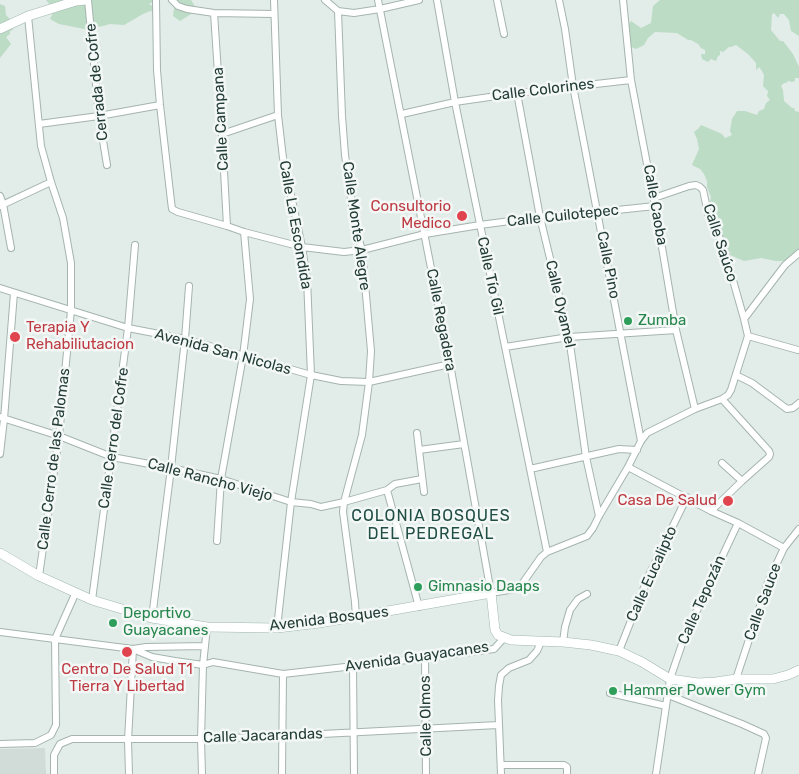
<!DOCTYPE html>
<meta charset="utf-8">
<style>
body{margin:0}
canvas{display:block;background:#e2ece8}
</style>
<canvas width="799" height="774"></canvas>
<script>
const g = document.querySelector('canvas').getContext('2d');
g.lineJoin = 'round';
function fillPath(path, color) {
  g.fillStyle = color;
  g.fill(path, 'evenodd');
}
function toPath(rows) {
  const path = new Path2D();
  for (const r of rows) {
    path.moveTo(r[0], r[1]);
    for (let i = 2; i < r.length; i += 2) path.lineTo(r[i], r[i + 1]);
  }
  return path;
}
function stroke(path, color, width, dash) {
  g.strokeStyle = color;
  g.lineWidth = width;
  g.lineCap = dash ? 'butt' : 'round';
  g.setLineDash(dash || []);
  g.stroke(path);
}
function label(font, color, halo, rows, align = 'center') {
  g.font = font + ' Rubik,sans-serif';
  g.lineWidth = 5;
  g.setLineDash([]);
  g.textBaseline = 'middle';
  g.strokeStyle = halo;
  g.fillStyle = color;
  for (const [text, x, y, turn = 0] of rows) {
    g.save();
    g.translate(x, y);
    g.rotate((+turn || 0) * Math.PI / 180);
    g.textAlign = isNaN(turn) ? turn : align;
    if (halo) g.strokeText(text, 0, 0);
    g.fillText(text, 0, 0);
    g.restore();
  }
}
const built = toPath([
 [45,748,46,774,0,774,0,749]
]);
const green = toPath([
 [46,0,155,0,149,4,156,8,155,12,150,11,143,14,124,25,110,24,103,26,84,29,59,24,50,19,52,15,51,6],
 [171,0,191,0,196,8,191,14,180,21,173,16,175,1],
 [660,0,799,0,799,36,791,31,789,20,784,14,780,14,778,18,774,13,772,14,771,30,780,41,783,41,793,54,799,67,799,78,795,78,795,81,792,82,788,81,786,83,784,83,781,86,783,90,784,101,792,108,794,108,795,111,799,112,799,254,789,265,784,261,776,261,761,258,744,261,730,255,731,253,725,249,721,236,708,223,704,215,709,208,711,197,707,187,707,181,704,174,700,169,692,165,699,149,697,139,694,132,699,128,701,125,722,134,725,138,732,135,730,131,732,119,737,111,745,111,757,115,759,111,764,109,766,103,770,100,767,96,768,91,763,86,764,75,762,71,759,67,756,70,756,63,748,54,736,45,731,47,729,47,723,52,720,51,720,55,718,56,716,61,711,59,708,62,702,59,701,54,705,54,705,50,701,48,698,44,691,40,688,40,677,33,655,32,648,38,644,45,636,49,629,46,626,43,623,36,624,30,631,21,641,28,651,23,653,6],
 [0,4,5,6,6,15,12,21,13,25,13,30,10,31,10,34,6,37,11,44,0,58]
]);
const street = toPath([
 [88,0,99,116,107,165],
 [156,0,157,70,160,105,171,201,172,209,178,212,227,226,244,232,302,247,344,252,362,250,425,234,480,225,540,217,598,212,655,206],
 [172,0,178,6,187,9,214,13,274,14],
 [274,0,278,115,283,158,302,247,307,279,311,375,291,502,277,628],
 [325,0,338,11,354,13,380,9,419,0],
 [378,0,450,364,491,593,515,589,522,584,541,557,547,552,587,536,593,528,599,516,628,467,641,441,647,433,695,409,722,399,728,395,731,390,748,336,744,319,785,265,799,253],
 [437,0,455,102,547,552],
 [497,0,504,34],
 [559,0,565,29,573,86,641,441],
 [623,0,631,80,655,206,676,330,695,409],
 [338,11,342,116,345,155,355,227,362,250,371,351,369,382,362,435,344,502,343,512,355,602,356,618],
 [214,13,222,134,227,226],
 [28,16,41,146,51,182,63,218,71,263,71,310,59,436,39,576],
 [517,93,540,217,569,337,586,457,599,516],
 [402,114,455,102,517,93,631,80],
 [39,124,99,116,160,105],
 [222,134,278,115],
 [0,196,3,204,11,248],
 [654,198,689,186,696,185,700,187,703,190,708,213,723,245,744,319],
 [0,206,51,182],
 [0,288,128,328,185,339,311,375,341,381,369,382,450,364],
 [748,336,798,350],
 [505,347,569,337,676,330],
 [736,375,752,383,787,409,793,408,799,403],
 [0,417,59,436,112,457,171,468,221,479,291,502,311,504,321,507,344,502,387,490,395,484,422,479],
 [417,433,424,492],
 [419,450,464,444],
 [0,454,4,419,14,293],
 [722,463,742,481],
 [628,467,711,511,738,523,784,548],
 [530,469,619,449,637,450],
 [387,490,419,607],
 [711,511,742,481,769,457,770,454,769,451,722,399],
 [217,541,221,479,243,356,250,299,244,232],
 [92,600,128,328,135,245],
 [152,618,171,468,185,339,189,286],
 [0,632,133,649,146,647,205,646],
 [563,642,565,627,570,610,578,599,587,594],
 [133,649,152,657,175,661,203,665,213,662,283,674,425,658,494,649,504,638],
 [619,651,649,575,687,497],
 [425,658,426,774],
 [353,667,354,774],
 [736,679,768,582,784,548,799,529],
 [610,693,666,706],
 [668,695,742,724,764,734,766,738,758,774],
 [0,744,35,743,51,735,56,725,55,639,76,592],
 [501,765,564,765,567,767,567,774],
 [54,774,54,755,60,744,72,739,201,739,283,736,498,725],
 [129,774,128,740,133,649],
 [202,774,201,739,203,665,207,627],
 [282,774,283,674],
 [501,774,498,700,499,686,501,675,509,668,529,660,537,651,541,642],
 [656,774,670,679,684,638,738,523]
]);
const secondary = toPath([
 [0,29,28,16,76,1,86,0],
 [0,553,39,576,92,600,152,618,207,627,277,628,319,623,491,593,495,630,498,635,511,640,563,642,591,645,619,651,642,662,670,679,698,683,716,682,736,679,773,679,788,675,799,670]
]);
const markers = [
 [462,216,6,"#e0444e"],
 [628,321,5,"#2e9e5b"],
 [15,337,6,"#e0444e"],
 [728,501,6,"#e0444e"],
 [418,587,5,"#2e9e5b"],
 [113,623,5,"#2e9e5b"],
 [127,652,6,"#e0444e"],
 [613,691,5,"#2e9e5b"]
];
const streetNames = [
 ["Cerrada de Cofre",97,82,-96],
 ["Calle Colorines",543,90,-7],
 ["Calle Campana",221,119,-93],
 ["Calle Caoba",655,205,80],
 ["Calle Cuilotepec",563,216,-6],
 ["Calle La Escondida",295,225,80],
 ["Calle Monte Alegre",356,226,82],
 ["Calle Saúco",720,243,72],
 ["Calle Pino",608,265,79],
 ["Calle Tío Gil",490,276,78],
 ["Calle Oyamel",560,304,77],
 ["Calle Regadera",441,320,79],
 ["Avenida San Nicolas",223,352,15],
 ["Calle Cerro del Cofre",114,438,-82],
 ["Calle Cerro de las Palomas",54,459,-83],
 ["Calle Rancho Viejo",210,480,15],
 ["Calle Eucalipto",652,574,-66],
 ["Calle Tepozán",702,600,-66],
 ["Calle Sauce",763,602,-70],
 ["Avenida Bosques",329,619,-7],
 ["Avenida Guayacanes",417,657,-8],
 ["Calle Olmos",426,716,-91],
 ["Calle Jacarandas",263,736,-2]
];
const healthNames = [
 ["Consultorio",451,207],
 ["Medico",451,224],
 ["Terapia Y",26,328,"left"],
 ["Rehabiliutacion",26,345,"left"],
 ["Casa De Salud",717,501],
 ["Centro De Salud T1",127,670,"center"],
 ["Tierra Y Libertad",127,687,"center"]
];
const leisureNames = [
 ["Zumba",638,321],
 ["Gimnasio Daaps",428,587],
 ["Deportivo",123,614],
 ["Guayacanes",123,631],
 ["Hammer Power Gym",623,691]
];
const neighbourhoodNames = [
 ["COLONIA BOSQUES",431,516],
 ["DEL PEDREGAL",431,534]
];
fillPath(built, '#d1dbd7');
fillPath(green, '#bcdcc6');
stroke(street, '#a5b4af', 8);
stroke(secondary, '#a1b7b0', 10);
stroke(street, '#fff', 6);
stroke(secondary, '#fff', 9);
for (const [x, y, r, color] of markers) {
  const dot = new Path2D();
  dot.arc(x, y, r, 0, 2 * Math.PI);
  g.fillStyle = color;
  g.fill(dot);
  stroke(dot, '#f3f8f6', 2);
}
label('15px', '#233c36', '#f3f8f6', streetNames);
label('15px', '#be3a42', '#f3f8f6', healthNames, 'right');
label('15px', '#27864d', '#f3f8f6', leisureNames, 'left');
g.letterSpacing = '1px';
label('16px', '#204d44', '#f3f8f6', neighbourhoodNames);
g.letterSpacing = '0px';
</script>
